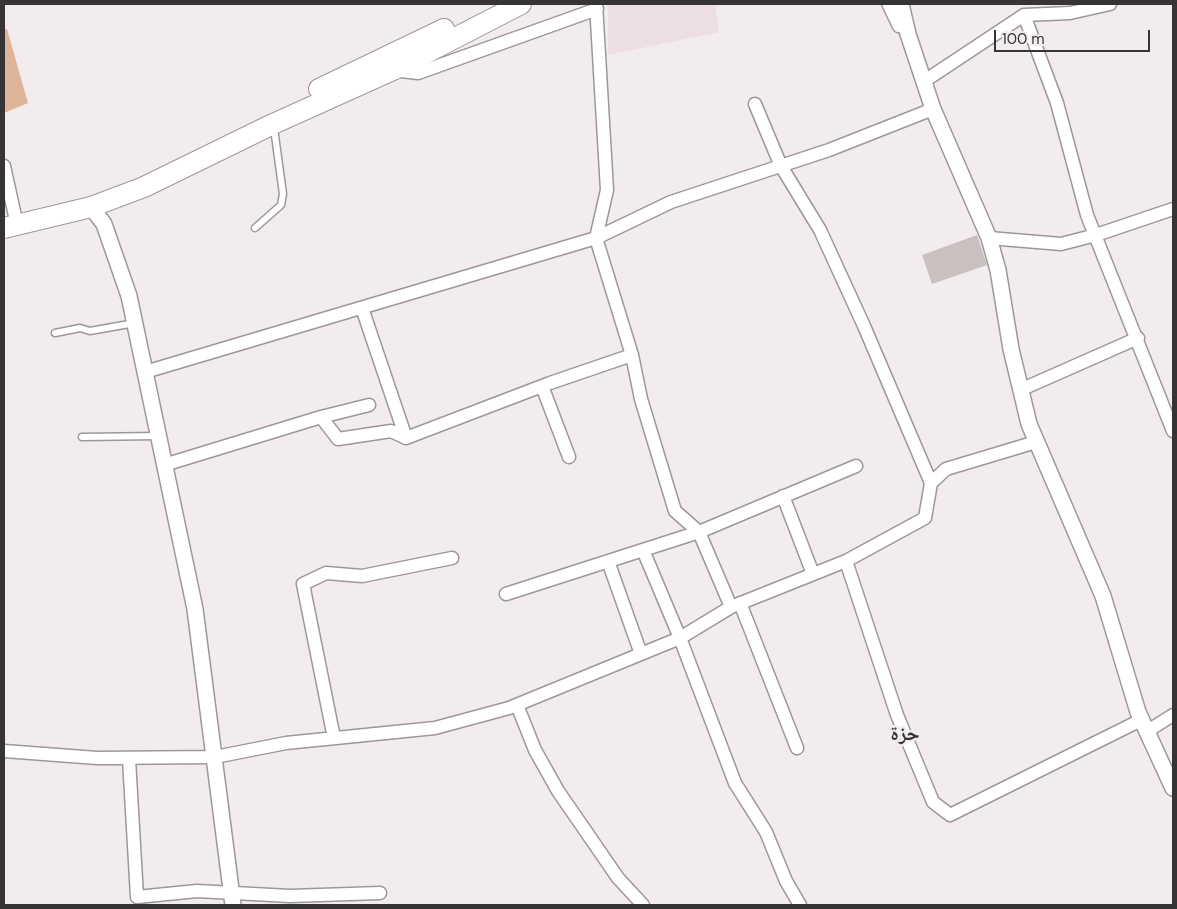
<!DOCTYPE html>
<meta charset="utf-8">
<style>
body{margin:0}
#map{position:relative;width:1177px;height:909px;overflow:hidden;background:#f3ecee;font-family:"DM Sans",sans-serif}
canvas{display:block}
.frame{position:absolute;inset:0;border:5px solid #363435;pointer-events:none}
.scale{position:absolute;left:994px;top:30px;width:156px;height:22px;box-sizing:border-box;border:2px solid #363435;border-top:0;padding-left:6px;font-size:15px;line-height:18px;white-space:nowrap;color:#363435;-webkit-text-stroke:4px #f3ecee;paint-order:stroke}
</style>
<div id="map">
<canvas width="1177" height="909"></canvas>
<div class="frame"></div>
<div class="scale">100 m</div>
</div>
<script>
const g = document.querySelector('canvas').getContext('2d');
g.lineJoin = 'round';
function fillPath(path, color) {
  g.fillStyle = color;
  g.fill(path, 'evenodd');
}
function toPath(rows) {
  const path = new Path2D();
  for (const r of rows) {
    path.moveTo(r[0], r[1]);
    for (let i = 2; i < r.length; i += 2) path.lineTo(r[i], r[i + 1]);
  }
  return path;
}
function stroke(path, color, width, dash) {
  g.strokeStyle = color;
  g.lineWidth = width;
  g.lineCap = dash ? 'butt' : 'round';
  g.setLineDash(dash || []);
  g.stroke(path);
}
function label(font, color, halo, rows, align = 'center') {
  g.font = font + ' "DM Sans","Noto Naskh Arabic",sans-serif';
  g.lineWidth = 5;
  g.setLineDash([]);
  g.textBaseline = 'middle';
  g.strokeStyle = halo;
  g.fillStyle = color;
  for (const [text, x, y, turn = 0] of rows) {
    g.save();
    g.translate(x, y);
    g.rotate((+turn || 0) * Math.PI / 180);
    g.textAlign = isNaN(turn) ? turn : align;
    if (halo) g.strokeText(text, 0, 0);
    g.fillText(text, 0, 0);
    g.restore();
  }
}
const built = toPath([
 [608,4,715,4,719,32,608,55]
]);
const green = toPath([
 [4,29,7,29,28,103,4,113]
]);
const building = toPath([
 [977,235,987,265,932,284,922,255]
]);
const service = toPath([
 [255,228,281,205,283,194,274,128],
 [55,333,80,328,90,331,135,323],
 [82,437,158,436]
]);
const minor = toPath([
 [596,4,607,190,596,238,632,355,641,399,675,511,699,532,731,607],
 [1024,15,1057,103,1087,215,1173,431],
 [393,70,418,73,597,9],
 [923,82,1024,15,1070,13,1110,4],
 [755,104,781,166,820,230,864,326,931,483],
 [4,166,17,225],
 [989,238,1061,244,1096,235,1173,209],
 [362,308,406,438],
 [145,372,596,238,671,202,829,150,933,109],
 [542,386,569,457],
 [1020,390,1138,338],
 [321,417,338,439,391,431,406,438,550,383,632,355],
 [164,465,321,417,369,405],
 [783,496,813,574],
 [643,550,680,638,735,783,766,832,786,881,800,905],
 [608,561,641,654],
 [846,561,897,715,933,802,950,815,1141,720],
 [506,594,699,532,856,466],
 [740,603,797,748],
 [517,705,535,750,558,791,618,878,643,905],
 [1146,732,1173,715],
 [334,738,303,584,326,573,362,576,452,558],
 [4,751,97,758,215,757,286,743,435,728,509,708,680,638,731,607,846,561,925,518,931,483,946,469,1036,442],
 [129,759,137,897,197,891,290,896,380,893]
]);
const tertiary = toPath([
 [890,4,900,25],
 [901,4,908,34,933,109,989,238,998,270,1011,349,1029,424,1103,596,1138,712,1173,788],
 [91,207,104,224,129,296,195,609,233,905]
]);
const primary = toPath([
 [319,89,444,29],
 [4,228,91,207,144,187,273,124,393,70,521,4]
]);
const quarterNames = [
 ["حزة",905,735]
];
fillPath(built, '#eddee2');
fillPath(green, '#deb599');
fillPath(building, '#c8c1c0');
stroke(service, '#9e9799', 9);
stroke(minor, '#9e9799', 15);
stroke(tertiary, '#9e9799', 18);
stroke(primary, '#9e9799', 22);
stroke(service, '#fff', 6);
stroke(minor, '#fff', 12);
stroke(tertiary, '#fff', 15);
stroke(primary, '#fff', 20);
label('bold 20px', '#363435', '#f3ecee', quarterNames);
</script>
